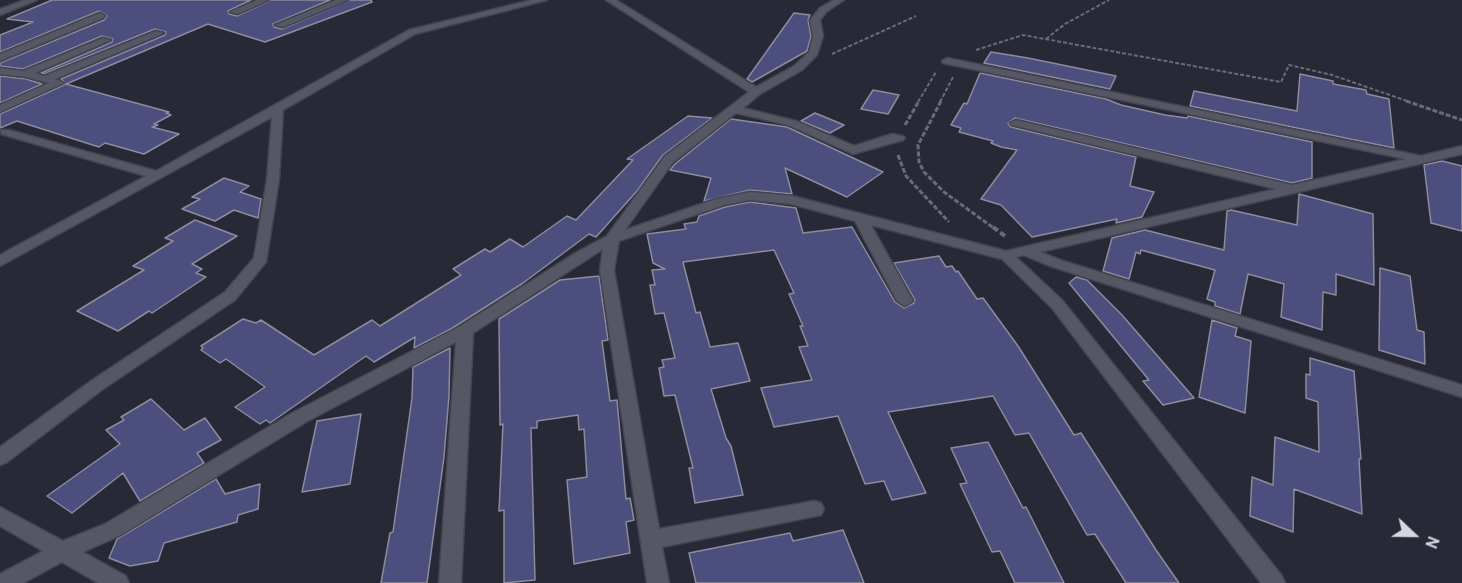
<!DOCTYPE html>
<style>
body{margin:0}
#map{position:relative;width:1462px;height:583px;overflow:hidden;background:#282936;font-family:Overpass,sans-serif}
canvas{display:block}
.north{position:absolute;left:1384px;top:505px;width:60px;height:60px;-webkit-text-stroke:4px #282936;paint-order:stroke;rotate:112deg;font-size:16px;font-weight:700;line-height:24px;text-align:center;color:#d7d7e0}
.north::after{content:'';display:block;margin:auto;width:21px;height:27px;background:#d7d7e0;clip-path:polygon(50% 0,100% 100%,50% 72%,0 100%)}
</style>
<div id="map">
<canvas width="1462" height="583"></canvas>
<div class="north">N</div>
</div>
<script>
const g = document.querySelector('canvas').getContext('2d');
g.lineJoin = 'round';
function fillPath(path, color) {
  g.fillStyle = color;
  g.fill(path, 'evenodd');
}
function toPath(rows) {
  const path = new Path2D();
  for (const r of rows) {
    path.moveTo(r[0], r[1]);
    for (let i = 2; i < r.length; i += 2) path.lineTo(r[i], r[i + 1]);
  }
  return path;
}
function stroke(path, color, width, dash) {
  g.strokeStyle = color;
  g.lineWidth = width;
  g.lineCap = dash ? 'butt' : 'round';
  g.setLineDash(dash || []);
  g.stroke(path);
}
const building = toPath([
 [52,0,251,0,228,11,229,14,237,16,271,0,330,0,273,24,274,27,282,29,350,0,371,0,372,2,265,42,208,24,66,84,61,79,165,35,166,32,155,29,44,74,41,73,112,42,113,39,102,36,23,69,0,66,0,63,104,20,107,16,99,11,0,52,0,35,33,22,7,19,52,0],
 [794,13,810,15,808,20,811,36,807,51,752,82,747,79,794,13],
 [991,52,1028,58,1116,76,1110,89,984,63,991,52],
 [980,73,1106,99,1121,105,1165,115,1187,118,1188,116,1312,142,1312,178,1292,183,1015,118,1008,123,1011,127,1136,157,1130,186,1154,192,1142,217,1116,223,1117,219,1032,237,1001,205,981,199,1017,150,1001,147,991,143,993,141,959,132,961,128,951,125,964,103,967,104,980,73],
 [1300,74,1333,81,1333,84,1366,90,1367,94,1389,99,1394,148,1190,106,1194,91,1297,111,1300,74],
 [0,76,26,79,42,84,0,103,0,76],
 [66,84,169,112,166,113,171,115,154,124,158,125,152,127,179,134,144,154,105,143,99,147,17,121,0,128,0,114,66,84],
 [873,90,899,95,888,114,861,109,873,90],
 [815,113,844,125,830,133,801,121,815,113],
 [688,116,712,118,663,155,637,191,596,237,589,234,523,283,451,329,414,348,415,337,374,362,366,356,270,423,266,420,260,424,235,407,265,387,226,359,220,363,201,350,203,348,201,346,243,319,256,323,261,320,314,355,372,320,380,326,461,275,453,269,485,249,490,252,510,239,523,247,567,216,576,220,633,160,627,159,688,116],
 [731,119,787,127,883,172,847,197,785,168,792,194,750,190,704,201,711,178,670,170,675,164,731,119],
 [1442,161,1462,166,1462,231,1431,223,1424,165,1442,161],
 [224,178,249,186,240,192,261,199,258,218,234,210,215,221,182,209,200,199,192,197,224,178],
 [1299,194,1373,214,1374,285,1336,274,1336,295,1323,292,1322,330,1281,317,1284,284,1248,274,1240,314,1215,306,1215,302,1207,299,1215,270,1141,250,1140,254,1136,252,1129,279,1103,271,1112,238,1145,230,1224,250,1227,211,1231,210,1297,225,1299,194],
 [750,202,796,208,803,233,852,227,895,302,904,308,914,303,915,300,894,263,939,256,946,267,952,266,956,272,958,271,977,299,983,298,1018,346,1074,435,1081,433,1156,550,1179,583,1126,583,1095,534,1087,535,1029,433,1015,435,993,396,888,412,926,493,892,500,884,481,865,484,838,416,774,427,761,388,812,380,799,347,808,346,800,326,803,326,789,294,794,293,774,250,683,262,696,313,700,312,710,347,738,343,750,381,711,389,726,438,731,446,743,495,695,503,689,468,693,468,675,395,664,396,659,368,664,367,662,360,675,358,664,313,655,314,650,285,655,285,652,270,665,269,653,263,647,234,686,229,684,224,697,222,699,216,725,207,750,202],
 [195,220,237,236,192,264,202,269,196,273,206,277,152,313,149,311,118,331,77,311,144,270,133,266,173,241,165,238,195,220],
 [1380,268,1410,276,1417,330,1424,332,1425,364,1379,350,1380,268],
 [599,276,608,340,602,341,610,401,617,400,626,499,630,498,634,520,626,522,630,553,574,564,567,480,587,477,584,429,579,430,578,415,537,421,537,428,531,428,535,580,504,583,504,510,499,511,503,424,500,425,499,319,560,280,599,276],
 [1076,277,1087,280,1122,315,1194,398,1163,405,1143,381,1149,380,1069,283,1076,277],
 [1212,320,1237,328,1235,336,1251,341,1245,413,1199,397,1212,320],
 [450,348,449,396,444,457,427,583,381,583,390,533,393,532,412,398,413,367,450,348],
 [1310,358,1354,371,1361,459,1359,459,1362,514,1294,489,1293,532,1250,516,1252,477,1273,485,1275,437,1319,452,1318,402,1306,398,1306,374,1310,375,1310,358],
 [151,399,184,430,205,418,221,440,197,453,204,463,140,501,123,473,72,513,47,496,120,444,106,430,124,420,121,417,151,399],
 [361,414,350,484,302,492,317,421,361,414],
 [988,442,1023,508,1026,507,1064,583,1015,583,1000,551,992,552,960,484,967,483,951,448,988,442],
 [216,479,225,494,260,484,258,509,238,515,237,522,164,543,158,561,130,566,109,558,117,539,216,479],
 [843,530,864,583,696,583,689,553,790,533,793,541,843,530]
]);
const pathFar2 = toPath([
 [1046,39,1065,24,1109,0],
 [976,50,1023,35,1281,82,1289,65,1332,75,1410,102],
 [832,54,916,16],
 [918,102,936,72],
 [940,102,953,77]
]);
const pathFar1 = toPath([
 [941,101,918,145,919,162,924,172,944,192,995,229],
 [1406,101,1462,120],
 [905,125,919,101],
 [898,155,906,176,949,222]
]);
const path = toPath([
 [993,227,1005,236]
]);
const minor = toPath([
 [25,0,37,0,0,15,0,9,25,0],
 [257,0,269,0,238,14,230,12,257,0],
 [336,0,348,0,283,27,275,25,336,0],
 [532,0,547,0,415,34,283,110,279,179,266,262,235,300,103,389,7,462,0,465,0,447,91,381,225,292,254,258,267,179,272,117,0,266,0,255,146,176,1,134,1,130,9,130,156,171,409,30,532,0],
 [606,0,616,0,756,87,794,66,809,52,813,36,810,20,820,8,834,0,844,0,826,12,820,20,823,36,817,55,802,70,760,94,743,108,796,121,854,146,892,134,903,136,905,138,903,140,853,154,788,125,736,113,673,162,625,230,716,199,750,192,792,196,1006,251,1276,189,1012,125,1010,123,1016,120,1292,185,1406,159,943,63,942,61,947,58,1421,156,1462,146,1462,154,1040,252,1060,260,1462,385,1462,397,1050,266,1024,255,1016,257,1062,300,1282,576,1285,583,1261,583,1052,308,1002,259,871,225,913,301,905,306,897,301,855,221,791,204,750,200,724,205,619,241,614,270,659,529,814,501,821,503,824,509,821,515,662,547,669,583,647,583,600,270,603,249,473,333,461,583,439,583,456,342,306,422,119,536,83,552,126,576,129,583,98,583,62,562,23,583,0,583,0,574,43,551,0,526,0,507,63,541,105,524,294,412,459,327,577,252,607,236,665,156,749,92,606,0],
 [100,13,105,16,103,18,0,61,0,54,100,13],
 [156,31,164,33,55,79,64,83,0,112,0,105,49,83,26,77,0,74,0,68,23,71,103,38,111,40,35,73,44,76,156,31]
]);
fillPath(building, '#4c4e7d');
stroke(building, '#8b8c9c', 1.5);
stroke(minor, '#444450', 3);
stroke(pathFar2, '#6a6b76', 2, [4, 2]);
stroke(pathFar1, '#6a6b76', 3, [5, 2]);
stroke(path, '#6a6b76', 4, [6, 3]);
fillPath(minor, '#555765');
</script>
